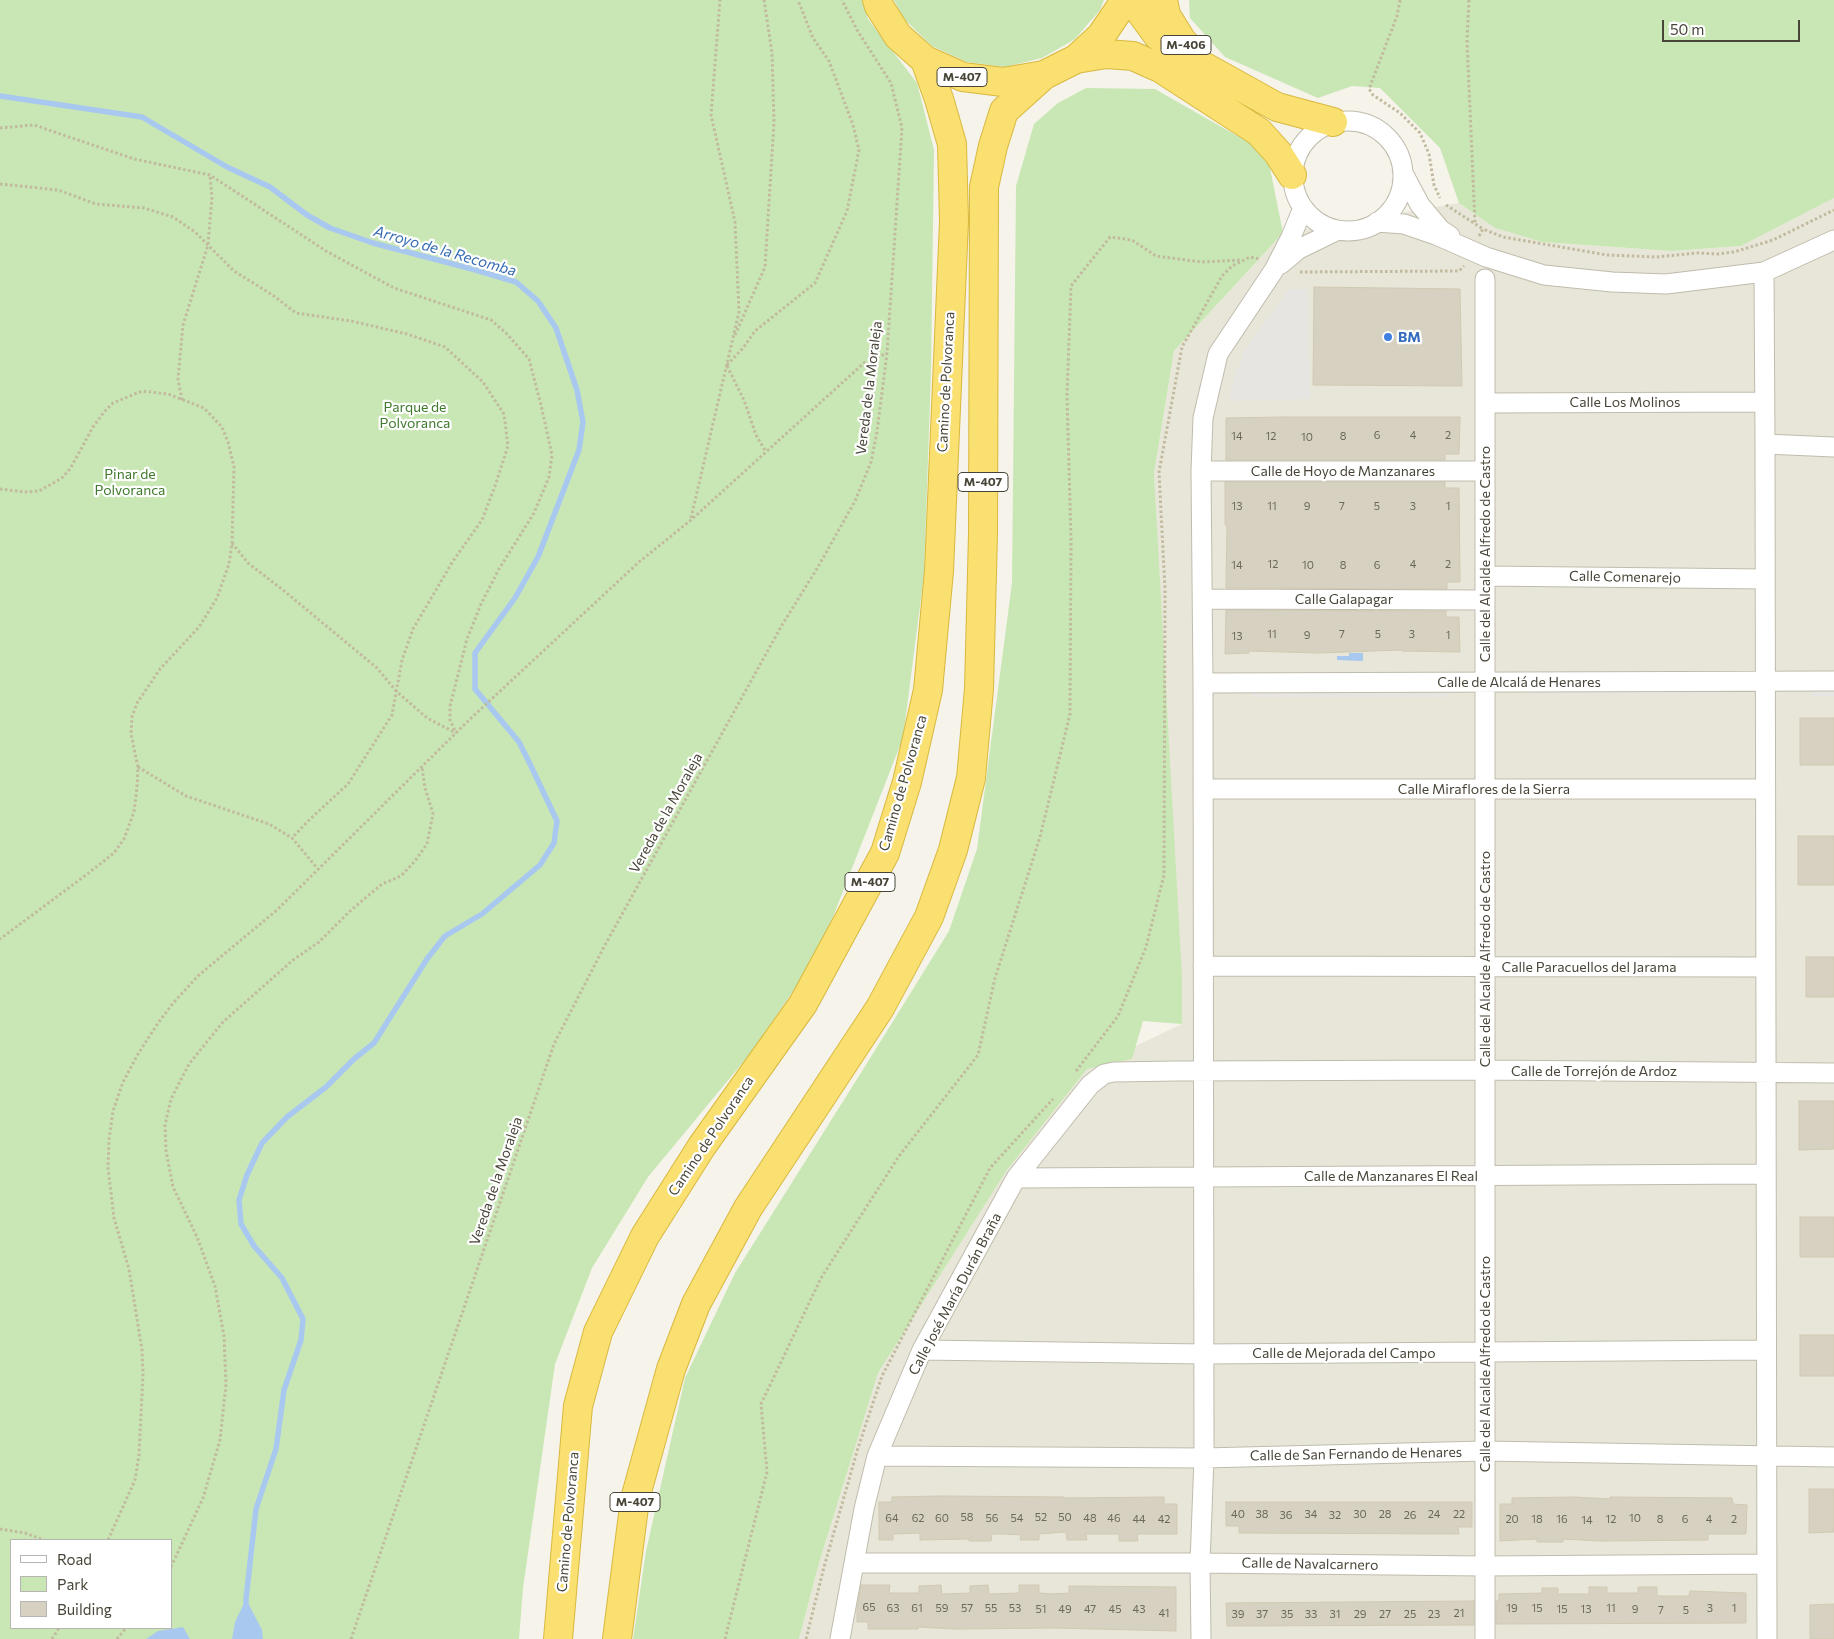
<!DOCTYPE html>
<meta charset="utf-8">
<style>
body{margin:0}
#map{position:relative;width:1834px;height:1639px;overflow:hidden;background:#f5f3ea;font-family:Commissioner,sans-serif}
canvas{display:block}
.legend{position:absolute;left:10px;top:1539px;width:162px;height:90px;box-sizing:border-box;background:#fff;border:1px solid #b6b5af;margin:0;padding:6px 9px;list-style:none;font-size:15px;color:#484538}
.legend li{display:flex;align-items:center;gap:10px;height:25px}
.legend b{width:25px;border:1px solid #b6b5af}
.scale{position:absolute;left:1662px;top:20px;width:138px;height:22px;box-sizing:border-box;border:2px solid #484538;border-top:0;padding-left:6px;font-size:15px;line-height:18px;white-space:nowrap;color:#484538;-webkit-text-stroke:4px #fff;paint-order:stroke}
</style>
<div id="map">
<canvas width="1834" height="1639"></canvas>
<ul class="legend">
<li><b style="height:6px;background:#fff"></b>Road</li>
<li><b style="height:14px;background:#c9e7b5"></b>Park</li>
<li><b style="height:14px;background:#d6d1c0"></b>Building</li>
</ul>
<div class="scale">50 m</div>
</div>
<script>
const g = document.querySelector('canvas').getContext('2d');
g.lineJoin = 'round';
function fillPath(path, color) {
  g.fillStyle = color;
  g.fill(path, 'evenodd');
}
function toPath(rows) {
  const path = new Path2D();
  for (const r of rows) {
    if (r.length === 3) {
      path.moveTo(r[0] + r[2], r[1]);
      path.arc(r[0], r[1], r[2], 0, 2 * Math.PI);
      continue;
    }
    path.moveTo(r[0], r[1]);
    for (let i = 2; i < r.length; i += 2) path.lineTo(r[i], r[i + 1]);
  }
  return path;
}
function stroke(path, color, width, dash) {
  g.strokeStyle = color;
  g.lineWidth = width;
  g.lineCap = dash ? 'butt' : 'round';
  g.setLineDash(dash || []);
  g.stroke(path);
}
function label(font, color, halo, rows, align = 'center') {
  g.font = font + ' Commissioner,sans-serif';
  g.lineWidth = 4.5;
  g.setLineDash([]);
  g.textBaseline = 'middle';
  g.strokeStyle = halo;
  g.fillStyle = color;
  for (const [text, x, y, turn = 0] of rows) {
    g.save();
    g.translate(x, y);
    g.rotate((+turn || 0) * Math.PI / 180);
    g.textAlign = isNaN(turn) ? turn : align;
    if (halo) g.strokeText(text, 0, 0);
    g.fillText(text, 0, 0);
    g.restore();
  }
}
const residential = toPath([
 [1834,198,1834,1639,799,1639,819,1563,878,1373,1007,1170,1087,1069,1182,1024,1154,473,1174,351,1283,233,1459,203,1495,228,1542,242,1672,251,1741,246]
]);
const green = toPath([
 [0,0,862,0,868,19,917,83,934,150,931,371,924,575,903,738,818,955,749,1055,648,1177,592,1268,555,1364,523,1588,519,1639,0,1639],
 [11,1540,171,1540,171,1628,11,1628],
 [894,0,1104,0,1100,10,1075,39,1042,58,1005,67,967,62,932,46,904,19],
 [1189,0,1834,0,1834,198,1741,246,1672,251,1542,242,1495,228,1459,203,1440,148,1380,88,1352,86,1318,98,1225,57,1190,18],
 [1086,88,1155,89,1267,153,1283,233,1174,351,1154,473,1182,977,1182,1024,1143,1021,1132,1059,1087,1069,1007,1170,878,1373,819,1563,799,1639,633,1639,646,1551,685,1378,735,1273,864,1068,949,931,977,849,1012,583,1016,186,1034,124,1058,103]
]);
const parking = toPath([
 [1289,289,1307,289,1310,399,1230,401,1231,387,1245,349],
 [1719,688,1720,694,1528,694,1528,689],
 [1252,689,1447,689,1447,697,1252,697],
 [1811,689,1834,689,1834,696,1811,696]
]);
const water = toPath([
 [1349,653,1363,653,1363,661,1337,660,1337,656,1349,656],
 [246,1599,262,1630,263,1639,232,1639,235,1622],
 [183,1627,190,1639,146,1639,158,1631]
]);
const stream = toPath([
 [0,96,142,117,227,167,270,187,307,215,330,228,373,243,472,269,516,282,538,301,556,328,577,390,583,422,579,450,538,557,515,598,475,653,475,689,519,742,531,766,557,821,554,843,540,865,482,914,445,936,427,959,374,1043,354,1059,326,1087,287,1117,262,1143,247,1175,239,1200,241,1224,254,1246,282,1278,303,1319,301,1340,284,1390,276,1449,256,1509,246,1599,246,1605]
]);
const building = toPath([
 [1314,287,1460,289,1462,386,1313,385,1314,287],
 [1283,417,1460,417,1459,454,1445,454,1445,460,1226,460,1226,418,1283,417],
 [1225,482,1445,482,1445,488,1459,488,1460,582,1447,582,1447,589,1226,588,1227,525,1225,525,1225,482],
 [1226,610,1446,611,1446,617,1459,617,1460,652,1402,651,1402,650,1319,653,1249,651,1249,653,1225,654,1226,610],
 [1800,718,1834,718,1834,765,1800,765,1800,718],
 [1798,836,1834,836,1834,885,1798,885,1798,836],
 [1806,957,1834,957,1834,997,1806,997,1806,957],
 [1799,1101,1834,1101,1834,1149,1799,1150,1799,1101],
 [1800,1217,1834,1217,1834,1257,1800,1257,1800,1217],
 [1800,1335,1834,1335,1834,1376,1800,1376,1800,1335],
 [1809,1489,1834,1489,1834,1532,1809,1533,1809,1489],
 [942,1496,1064,1497,1064,1498,1164,1497,1164,1504,1177,1504,1177,1534,1137,1534,1138,1541,1119,1541,1119,1534,1086,1534,1087,1540,1067,1540,1066,1532,1039,1534,1039,1540,1020,1540,1021,1535,1005,1534,992,1534,991,1541,969,1541,969,1539,920,1540,920,1533,893,1534,893,1540,879,1540,879,1502,892,1502,892,1497,942,1496],
 [1574,1497,1610,1499,1610,1497,1732,1498,1733,1504,1747,1505,1746,1534,1708,1534,1708,1540,1599,1541,1563,1539,1563,1542,1537,1542,1537,1539,1500,1541,1500,1504,1512,1504,1512,1498,1574,1497],
 [1226,1502,1472,1502,1472,1527,1458,1527,1459,1534,1239,1533,1239,1526,1226,1526,1226,1502],
 [861,1585,890,1585,889,1593,919,1593,919,1586,941,1585,942,1594,970,1593,970,1586,988,1585,989,1594,1019,1593,1019,1585,1039,1585,1039,1593,1053,1594,1069,1593,1069,1586,1176,1587,1176,1631,1054,1628,954,1629,918,1627,918,1629,868,1629,868,1622,857,1622,857,1610,861,1585],
 [1589,1587,1607,1587,1607,1593,1638,1593,1638,1587,1657,1587,1657,1596,1689,1596,1690,1591,1746,1593,1746,1623,1496,1624,1496,1601,1499,1601,1499,1594,1542,1593,1542,1588,1558,1588,1558,1594,1589,1594,1589,1587],
 [1474,1601,1474,1625,1227,1626,1226,1603,1474,1601],
 [1834,1604,1834,1639,1810,1639,1810,1605,1834,1604]
]);
const path = toPath([
 [1400,0,1397,16,1369,89,1373,95,1400,113,1420,133,1429,154,1434,185,1440,198],
 [1469,0,1467,41,1475,224],
 [0,128,34,125,134,159,210,175,326,251,394,288,491,320,506,333,529,359,541,405,552,455,549,477,534,513,499,569,481,604,467,639,450,706,450,720,456,733],
 [0,184,58,190,96,204,144,208,173,217,195,232,234,271,274,296,296,313,351,321,407,334,445,347,483,382,504,414,508,446,495,486,482,520,453,561,413,629,402,660,392,715,348,784,308,821,292,838],
 [1446,205,1483,229],
 [1479,236,1483,229,1503,237,1607,255,1656,257,1697,253,1717,254,1734,252,1773,240,1834,210],
 [1300,272,1459,271,1464,266],
 [735,335,765,267,774,122,772,53,764,0],
 [727,365,743,348,755,331,815,283,847,211,859,150,853,125,829,61,813,38,798,0],
 [727,366,744,400,756,435,766,452],
 [182,400,178,379,183,325,208,245,212,197,210,176],
 [0,489,25,492,39,491,62,478,70,469,93,427,105,411,113,403,142,391,168,394,204,408,222,427,228,442,234,467,232,543,229,564,217,598,199,627,160,669,137,703,132,717,131,734,138,767,137,787,134,812,124,839,114,853,86,875,0,939],
 [691,518,739,312,735,222,711,115,720,0],
 [232,543,248,563,283,590,377,668,396,691,427,718,456,733],
 [138,767,186,796,269,824,292,838,318,869],
 [1076,1071,1118,1016,1146,947,1164,875,1165,589,1159,472,1182,347,1222,276,1232,266,1250,257,1260,259],
 [0,1529,25,1533,44,1540],
 [108,1540,135,1480,139,1455,143,1374,142,1350,129,1269,114,1218,108,1168,109,1140,113,1111,123,1082,138,1054,158,1023,174,1002,199,975,277,910,469,720,639,562,691,520,864,363,887,353],
 [171,1567,203,1498,220,1440,226,1384,224,1336,215,1286,197,1237,173,1187,166,1151,165,1125,171,1099,189,1064,223,1022,293,960,319,942,350,911,382,884,401,876,415,861,427,844,433,814,425,788,422,767],
 [52,1639,59,1628],
 [117,1639,126,1628],
 [351,1639,554,1044,605,945,782,625,818,567,855,501,871,462,877,432,887,353,902,128,891,83,857,30,842,0],
 [725,1639,767,1472,761,1404,821,1278,899,1156,978,1055,995,978,1040,837,1070,714,1071,539,1067,396,1071,286,1110,237,1132,240,1156,256,1201,262,1241,260],
 [806,1639,824,1567,858,1448,882,1376,990,1168,1053,1099]
]);
const minor = toPath([
 [1348,176,55],
 [1403,173,1420,205,1441,230,1450,236],
 [1377,222,1404,224,1436,235,1486,257,1544,275,1612,282,1666,284,1764,272,1834,240],
 [1281,264,1299,249,1338,230],
 [1764,272,1765,444,1767,1639],
 [1485,403,1765,402],
 [1765,444,1834,447],
 [1201,471,1485,471],
 [1485,576,1765,579],
 [1203,599,1485,600],
 [1203,683,1834,681],
 [1203,789,1765,789],
 [1203,966,1765,967],
 [1016,1178,1766,1174],
 [922,1350,1203,1354,1766,1350],
 [877,1456,1204,1458,1484,1451,1834,1457],
 [854,1563,1200,1563,1484,1566,1767,1564],
 [840,1639,864,1509,877,1456,922,1350,1016,1178,1090,1085,1104,1074,1114,1072,1176,1071,1485,1070,1834,1073],
 [1201,1639,1200,1563,1204,1458,1203,683,1201,471,1203,418,1218,354,1274,270,1291,237,1303,208],
 [1485,1639,1485,279]
]);
const highway = toPath([
 [877,0,879,6,898,36,925,60,963,77,1003,82,1044,75,1076,59,1101,36,1120,8,1123,0],
 [1137,0,1139,10,1158,36,1196,62,1277,107,1333,122],
 [1163,0,1166,15,1182,41,1187,46],
 [1076,59,1106,54,1133,56,1160,68,1259,132,1278,153,1292,175],
 [558,1639,578,1406,598,1332,645,1236,702,1146,803,1004,885,853,907,782,928,690,939,571,954,221,952,144,939,99,925,60],
 [617,1639,635,1499,671,1369,696,1304,748,1208,880,1008,929,917,953,850,971,778,979,689,983,534,984,187,993,146,1004,111,1044,75]
]);
const markers = [
 [1388,337,5,"#3f7fe0"]
];
const numberNames = [
 ["6",1377,435],
 ["4",1413,435],
 ["2",1448,435],
 ["14",1237,436],
 ["12",1271,436],
 ["8",1343,436],
 ["10",1307,437],
 ["13",1237,506],
 ["11",1272,506],
 ["9",1307,506],
 ["7",1342,506],
 ["5",1377,506],
 ["3",1413,506],
 ["1",1448,506],
 ["12",1273,564],
 ["4",1413,564],
 ["2",1448,564],
 ["14",1237,565],
 ["10",1308,565],
 ["8",1343,565],
 ["6",1377,565],
 ["11",1272,634],
 ["7",1342,634],
 ["5",1378,634],
 ["3",1412,634],
 ["9",1307,635],
 ["1",1448,635],
 ["13",1237,636],
 ["40",1238,1514],
 ["38",1262,1514],
 ["34",1311,1514],
 ["30",1360,1514],
 ["28",1385,1514],
 ["24",1434,1514],
 ["22",1459,1514],
 ["36",1286,1515],
 ["32",1335,1515],
 ["26",1410,1515],
 ["58",967,1517],
 ["52",1041,1517],
 ["50",1065,1517],
 ["64",892,1518],
 ["62",918,1518],
 ["60",942,1518],
 ["56",992,1518],
 ["54",1017,1518],
 ["48",1090,1518],
 ["46",1114,1518],
 ["10",1635,1518],
 ["44",1139,1519],
 ["42",1164,1519],
 ["20",1512,1519],
 ["18",1537,1519],
 ["16",1562,1519],
 ["12",1611,1519],
 ["8",1660,1519],
 ["6",1685,1519],
 ["4",1709,1519],
 ["2",1734,1519],
 ["14",1587,1520],
 ["65",869,1607],
 ["63",893,1608],
 ["61",917,1608],
 ["59",942,1608],
 ["57",967,1608],
 ["55",991,1608],
 ["53",1015,1608],
 ["19",1512,1608],
 ["15",1537,1608],
 ["11",1611,1608],
 ["3",1710,1608],
 ["1",1734,1608],
 ["51",1041,1609],
 ["49",1065,1609],
 ["47",1090,1609],
 ["45",1115,1609],
 ["43",1139,1609],
 ["15",1562,1609],
 ["13",1586,1609],
 ["9",1635,1609],
 ["7",1661,1610],
 ["5",1686,1610],
 ["41",1164,1613],
 ["21",1459,1613],
 ["39",1238,1614],
 ["37",1262,1614],
 ["35",1287,1614],
 ["33",1311,1614],
 ["31",1335,1614],
 ["29",1360,1614],
 ["27",1385,1614],
 ["25",1410,1614],
 ["23",1434,1614]
];
const shields = [
 [1186,45,50],
 [962,77,50],
 [983,482,50],
 [870,882,50],
 [635,1502,50]
];
const shieldNames = [
 ["M-406",1186,45],
 ["M-407",962,77],
 ["M-407",983,482],
 ["M-407",870,882],
 ["M-407",635,1502]
];
const shopNames = [
 ["BM",1398,337]
];
const streetNames = [
 ["Camino de Polvoranca",946,382,-87],
 ["Vereda de la Moraleja",869,388,-83],
 ["Calle Los Molinos",1625,402],
 ["Calle de Hoyo de Manzanares",1343,471],
 ["Calle del Alcalde Alfredo de Castro",1485,554,-90],
 ["Calle Comenarejo",1625,577,1],
 ["Calle Galapagar",1344,599],
 ["Calle de Alcalá de Henares",1519,682],
 ["Camino de Polvoranca",903,783,-74],
 ["Calle Miraflores de la Sierra",1484,789],
 ["Vereda de la Moraleja",666,813,-61],
 ["Calle del Alcalde Alfredo de Castro",1485,959,-90],
 ["Calle Paracuellos del Jarama",1589,967],
 ["Calle de Torrejón de Ardoz",1594,1071],
 ["Camino de Polvoranca",711,1136,-56],
 ["Calle de Manzanares El Real",1391,1176],
 ["Vereda de la Moraleja",496,1181,-71],
 ["Calle José María Durán Braña",955,1294,-62],
 ["Calle de Mejorada del Campo",1344,1353],
 ["Calle del Alcalde Alfredo de Castro",1485,1364,-90],
 ["Calle de San Fernando de Henares",1356,1454,-1],
 ["Camino de Polvoranca",568,1522,-85],
 ["Calle de Navalcarnero",1310,1564,1]
];
const parkNames = [
 ["Parque de",415,407],
 ["Polvoranca",415,423],
 ["Pinar de",130,474],
 ["Polvoranca",130,490]
];
const waterNames = [
 ["Arroyo de la Recomba",445,251,16]
];
fillPath(residential, '#e8e6d8');
fillPath(green, '#c9e7b5');
fillPath(parking, '#e6e5e1');
fillPath(water, '#a9c8ef');
stroke(stream, '#a9c8ef', 5.5);
fillPath(building, '#d6d1c0');
stroke(building, '#d1cab3', 1);
stroke(minor, '#c0bcad', 21);
stroke(highway, '#d9b83f', 30);
stroke(path, '#c1ba9e', 3, [2.5, 2.5]);
stroke(minor, '#fff', 19);
stroke(highway, '#f9e070', 28);
for (const [x, y, r, color] of markers) {
  const dot = new Path2D();
  dot.arc(x, y, r, 0, 2 * Math.PI);
  g.fillStyle = color;
  g.fill(dot);
  stroke(dot, '#fff', 2);
}
label('11px', '#6c685a', null, numberNames);
for (const [x, y, w] of shields) {
  const box = new Path2D();
  box.roundRect(x - w / 2, y - 9.5, w, 19, 4);
  g.fillStyle = '#fff';
  g.fill(box);
  stroke(box, '#484538', 1);
}
label('bold 12px', '#484538', null, shieldNames);
label('bold 14px', '#366cbe', '#fff', shopNames, 'left');
label('14px', '#484538', '#fff', streetNames);
label('14px', '#3e792c', '#fff', parkNames);
label('italic 15px', '#346ab2', '#fff', waterNames);
</script>
